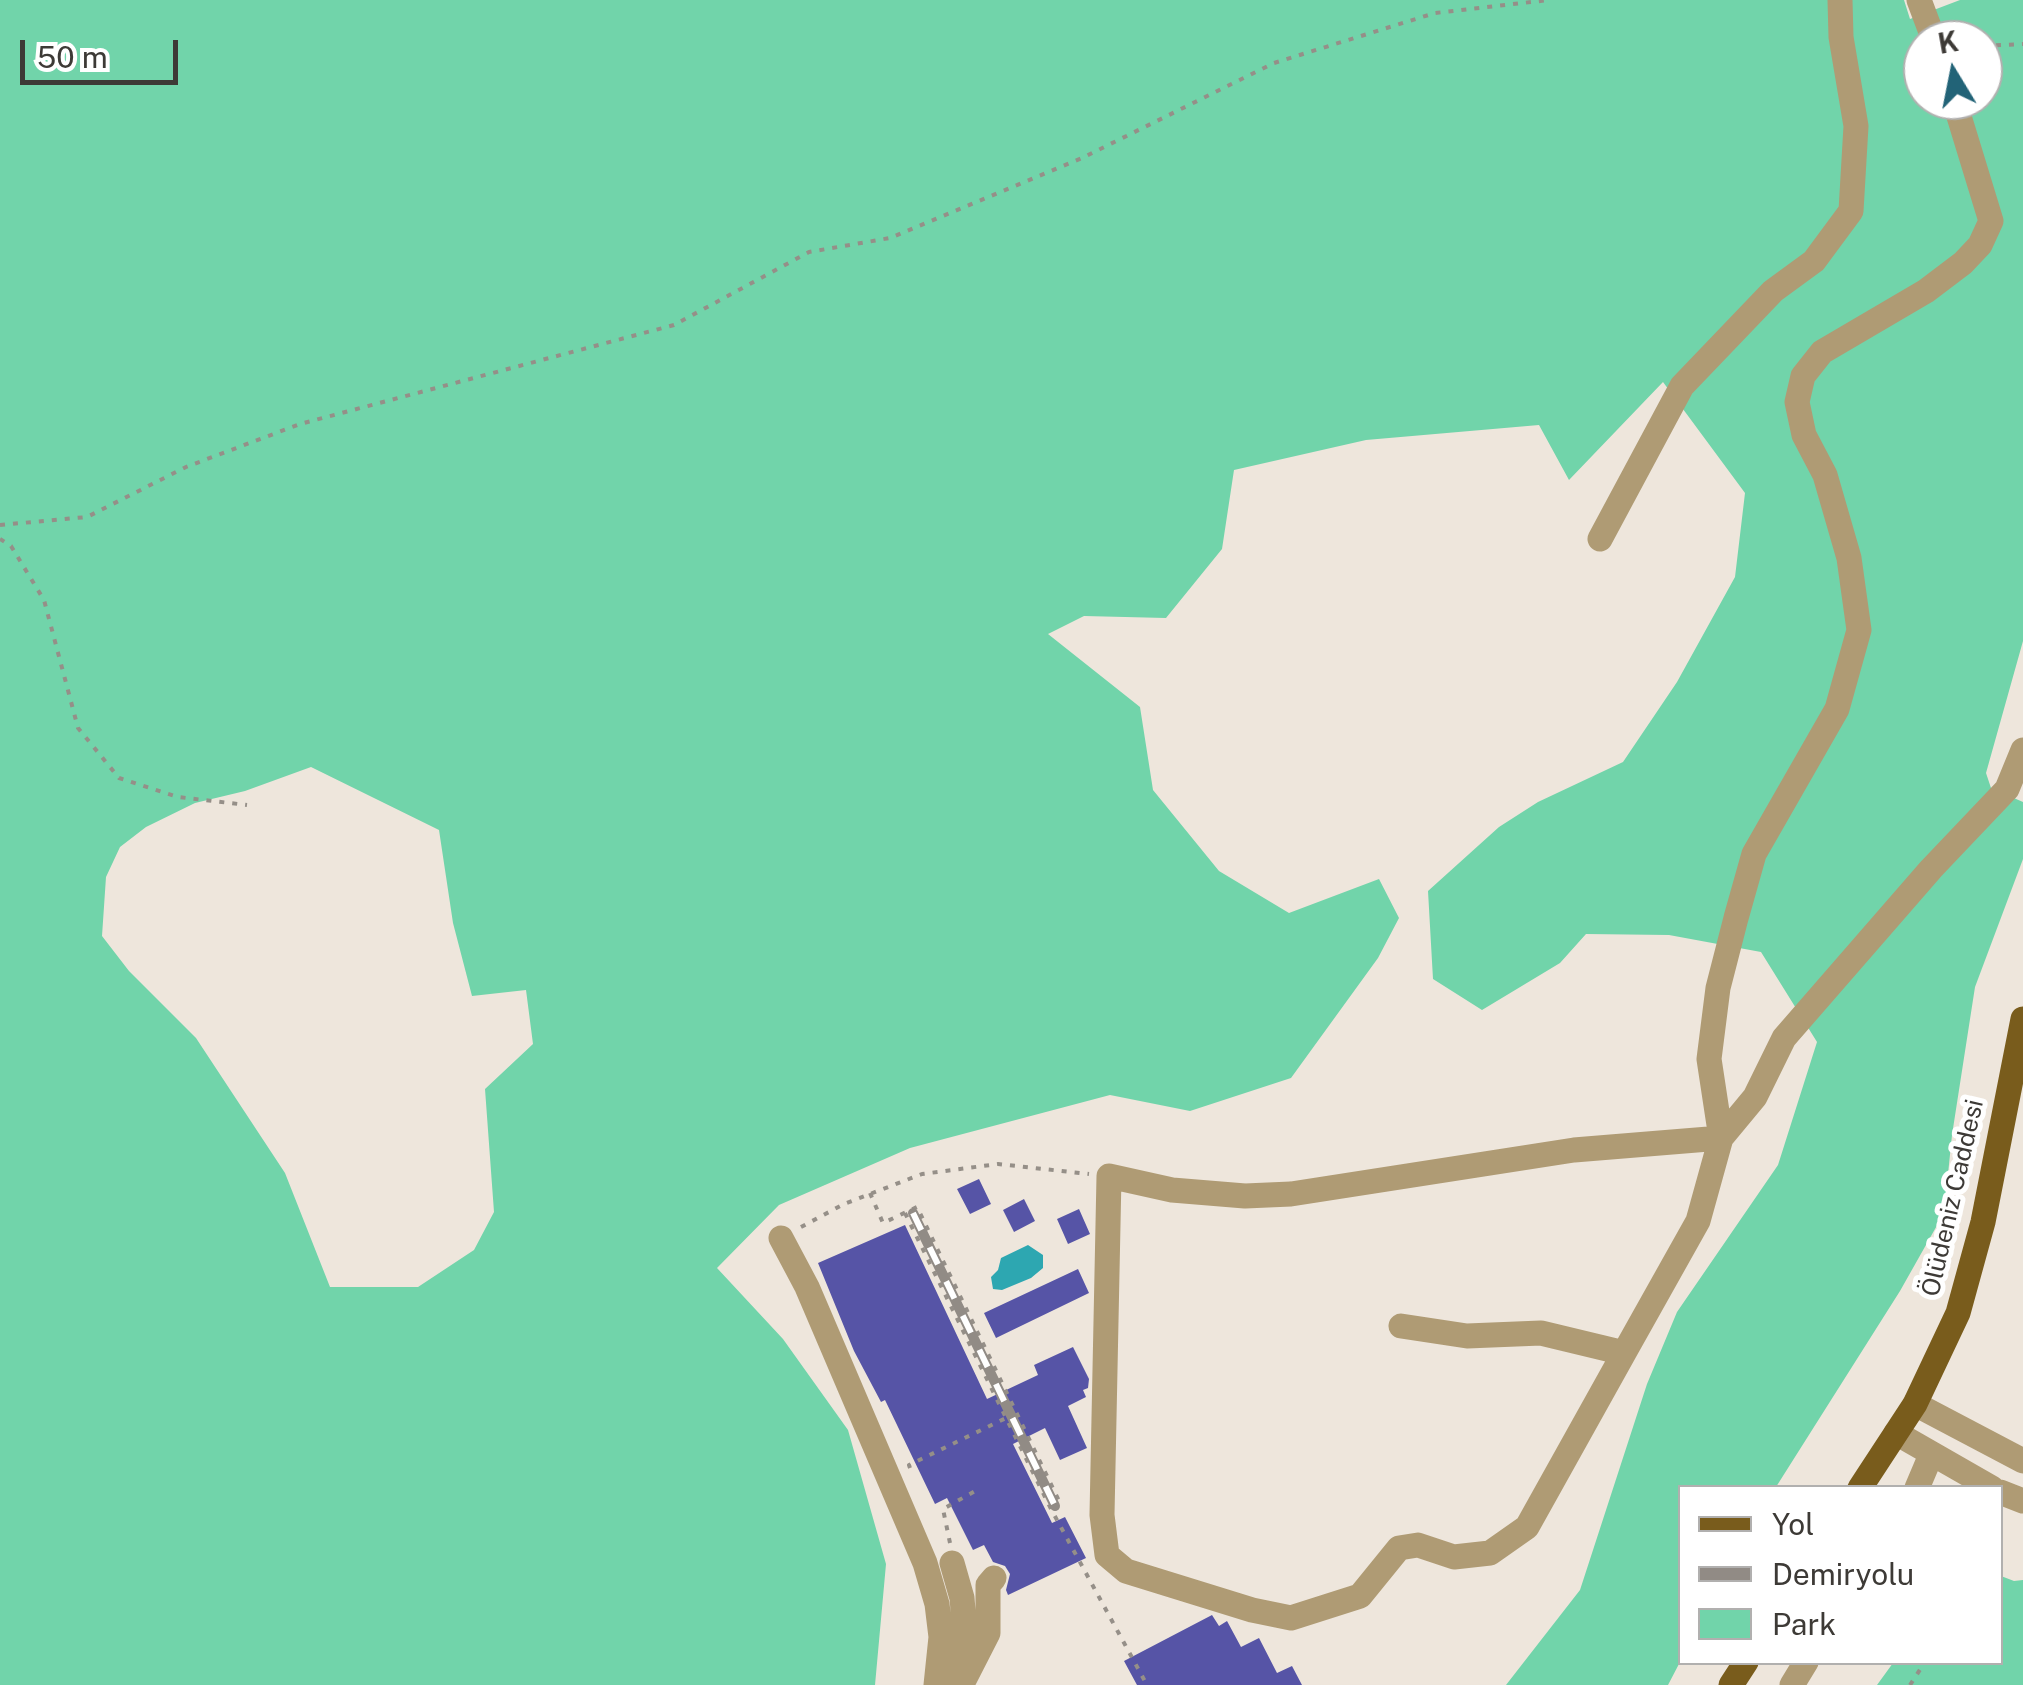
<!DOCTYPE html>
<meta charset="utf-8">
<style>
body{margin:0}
#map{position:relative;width:2023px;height:1685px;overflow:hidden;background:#eee6dc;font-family:"Public Sans",sans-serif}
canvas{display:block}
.legend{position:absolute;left:1678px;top:1485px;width:325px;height:180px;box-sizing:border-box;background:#fff;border:2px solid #b1b0af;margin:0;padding:12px 18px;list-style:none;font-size:30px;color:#3d3a36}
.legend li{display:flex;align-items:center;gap:20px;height:50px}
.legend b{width:50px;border:2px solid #b1b0af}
.north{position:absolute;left:1903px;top:20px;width:100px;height:100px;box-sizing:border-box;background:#fff;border:2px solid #b1b0af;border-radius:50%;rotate:350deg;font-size:28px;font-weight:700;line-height:40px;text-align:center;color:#3d3a36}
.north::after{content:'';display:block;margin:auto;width:35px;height:45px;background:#226377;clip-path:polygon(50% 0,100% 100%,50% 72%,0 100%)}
.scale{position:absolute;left:20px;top:40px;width:158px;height:45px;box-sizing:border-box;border:5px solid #3d3a36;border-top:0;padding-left:12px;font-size:30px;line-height:35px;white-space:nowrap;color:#3d3a36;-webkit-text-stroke:8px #fff;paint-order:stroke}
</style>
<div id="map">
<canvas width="2023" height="1685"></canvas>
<ul class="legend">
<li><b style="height:12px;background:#795c1c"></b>Yol</li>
<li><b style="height:12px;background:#918b85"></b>Demiryolu</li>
<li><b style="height:28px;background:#71d4aa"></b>Park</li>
</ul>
<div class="north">K</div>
<div class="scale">50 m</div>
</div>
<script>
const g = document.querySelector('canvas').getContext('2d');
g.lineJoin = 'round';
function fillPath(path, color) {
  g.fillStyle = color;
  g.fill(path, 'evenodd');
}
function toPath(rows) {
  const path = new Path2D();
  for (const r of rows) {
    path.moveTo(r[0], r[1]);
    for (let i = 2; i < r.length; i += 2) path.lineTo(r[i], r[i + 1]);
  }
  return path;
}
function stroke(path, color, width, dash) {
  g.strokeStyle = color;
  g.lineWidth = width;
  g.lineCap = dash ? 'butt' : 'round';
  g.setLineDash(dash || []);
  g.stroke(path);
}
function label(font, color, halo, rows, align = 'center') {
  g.font = font + ' "Public Sans",sans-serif';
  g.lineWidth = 10;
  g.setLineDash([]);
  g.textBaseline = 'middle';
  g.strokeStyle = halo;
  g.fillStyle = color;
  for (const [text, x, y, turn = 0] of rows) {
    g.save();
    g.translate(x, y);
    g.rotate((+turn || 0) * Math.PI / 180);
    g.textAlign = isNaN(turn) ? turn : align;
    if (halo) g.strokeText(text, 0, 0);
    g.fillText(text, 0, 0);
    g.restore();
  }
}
const green = toPath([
 [0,0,1904,0,1910,19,1960,0,2023,0,2023,641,1986,773,1991,788,2023,802,2023,859,1975,987,1952,1135,1944,1213,1900,1291,1776,1487,1680,1488,1680,1662,1668,1685,1506,1685,1580,1590,1647,1384,1677,1312,1778,1165,1817,1042,1761,952,1669,935,1586,934,1560,963,1482,1010,1433,979,1428,891,1499,827,1538,802,1623,762,1677,682,1735,577,1745,493,1663,382,1569,480,1539,425,1366,440,1234,470,1222,549,1166,618,1084,616,1048,634,1140,707,1153,790,1219,871,1289,913,1379,879,1399,918,1378,958,1291,1078,1190,1111,1110,1095,910,1148,779,1205,717,1268,783,1339,848,1430,886,1564,875,1685,0,1685],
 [1923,40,1983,40,1983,100,1923,100],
 [311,767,439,830,453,923,472,996,526,990,533,1044,485,1089,494,1212,474,1250,418,1287,330,1287,285,1173,196,1038,129,971,102,936,106,877,120,847,146,827,195,803,245,791],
 [2001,1576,2014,1581,2023,1580,2023,1685,1877,1685,1893,1663,2000,1662]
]);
const water = toPath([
 [1028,1245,1043,1255,1043,1268,1031,1278,1002,1290,993,1289,991,1277,998,1270,1001,1258]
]);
const building = toPath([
 [979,1179,991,1204,970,1214,957,1189],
 [1024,1199,1035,1221,1014,1232,1003,1210],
 [1079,1209,1090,1234,1068,1244,1057,1219],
 [905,1225,987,1399,1038,1375,1034,1365,1073,1347,1089,1379,1088,1388,1083,1390,1086,1397,1068,1406,1087,1448,1060,1460,1045,1428,1013,1444,1052,1523,1065,1517,1086,1558,1008,1595,1006,1590,1010,1574,1005,1566,993,1562,984,1545,973,1550,947,1498,935,1504,885,1400,881,1402,854,1351,818,1263],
 [1078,1269,1089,1293,996,1338,984,1313],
 [1212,1615,1219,1626,1227,1621,1241,1647,1259,1638,1277,1673,1292,1666,1302,1685,1137,1685,1124,1661]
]);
const path = toPath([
 [1983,46,2023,44],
 [0,525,87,517,186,467,300,424,674,325,809,252,890,238,1082,158,1274,63,1435,13,1549,0],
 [0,539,11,546,44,600,78,728,119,778,178,797,247,805],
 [870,1193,883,1223,917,1207,1060,1503,1051,1509],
 [905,1213,1051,1509,1147,1685],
 [801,1227,844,1204,922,1174,998,1164,1089,1174],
 [910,1468,909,1465,1006,1418],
 [950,1543,943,1509,977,1490],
 [1910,1685,1925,1662]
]);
const minor = toPath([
 [1919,0,1934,40],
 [1600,539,1682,386,1773,291,1814,261,1851,211,1856,126,1841,37,1840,0],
 [781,1238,807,1287,925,1563,937,1604,941,1637,936,1685],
 [1401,1326,1467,1336,1541,1333,1624,1353,1698,1221,1721,1138,1709,1059,1718,988,1736,918,1754,854,1837,709,1859,630,1849,558,1825,475,1804,435,1797,402,1803,376,1822,352,1926,291,1963,263,1980,245,1991,221,1954,100],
 [1624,1353,1527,1527,1490,1553,1454,1557,1418,1545,1399,1548,1360,1596,1291,1618,1252,1610,1126,1571,1107,1555,1102,1515,1109,1176,1172,1190,1245,1196,1291,1194,1574,1150,1721,1138,1755,1097,1784,1038,1931,869,2007,789,2023,750],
 [1915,1404,2023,1461],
 [1896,1433,1992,1488],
 [1917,1488,1931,1455],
 [2000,1492,2023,1501],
 [964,1680,988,1633,988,1585,994,1578],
 [949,1685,965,1635,962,1598,952,1563],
 [1792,1685,1806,1662]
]);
const major = toPath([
 [1860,1488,1915,1404,1958,1313,1983,1222,2023,1019],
 [1731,1685,1746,1662]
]);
const rail = toPath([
 [913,1213,1055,1506]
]);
const streetNames = [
 ["Ölüdeniz Caddesi",1953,1198,-77]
];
fillPath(green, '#71d4aa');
fillPath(water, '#2da7b1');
fillPath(building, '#5654a6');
stroke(path, '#958f88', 4, [5, 8]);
stroke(minor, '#af9b74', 25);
stroke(major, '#795c1c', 25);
stroke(rail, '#918b85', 10);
stroke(rail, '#fff', 6, [19]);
label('25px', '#3d3a36', '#fff', streetNames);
</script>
